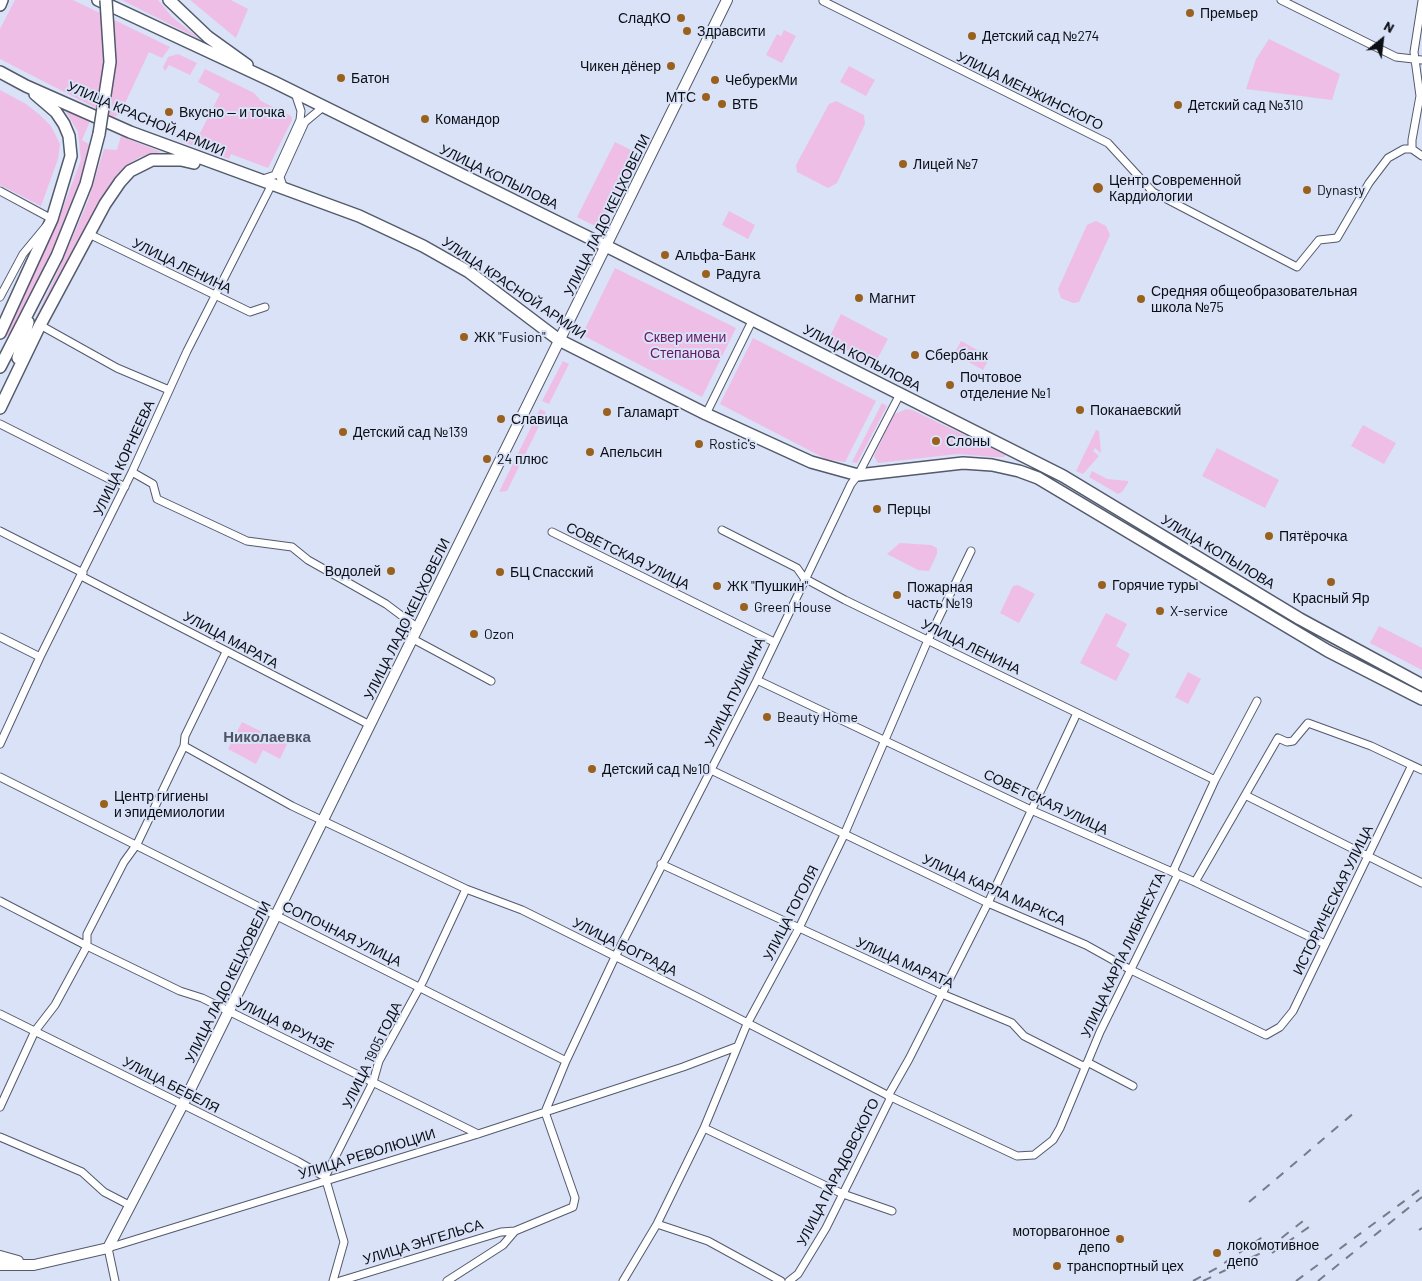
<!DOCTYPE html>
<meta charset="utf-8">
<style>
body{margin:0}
#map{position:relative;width:1422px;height:1281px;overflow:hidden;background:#d9e2f7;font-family:Barlow,sans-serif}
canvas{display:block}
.north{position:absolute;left:1357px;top:15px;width:50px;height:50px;-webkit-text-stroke:4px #d9e2f7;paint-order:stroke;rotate:29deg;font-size:14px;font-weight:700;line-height:20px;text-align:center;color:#0c0e15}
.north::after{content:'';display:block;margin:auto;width:18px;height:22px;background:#0c0e15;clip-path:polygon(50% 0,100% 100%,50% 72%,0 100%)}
</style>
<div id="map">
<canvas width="1422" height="1281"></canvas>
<div class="north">N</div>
</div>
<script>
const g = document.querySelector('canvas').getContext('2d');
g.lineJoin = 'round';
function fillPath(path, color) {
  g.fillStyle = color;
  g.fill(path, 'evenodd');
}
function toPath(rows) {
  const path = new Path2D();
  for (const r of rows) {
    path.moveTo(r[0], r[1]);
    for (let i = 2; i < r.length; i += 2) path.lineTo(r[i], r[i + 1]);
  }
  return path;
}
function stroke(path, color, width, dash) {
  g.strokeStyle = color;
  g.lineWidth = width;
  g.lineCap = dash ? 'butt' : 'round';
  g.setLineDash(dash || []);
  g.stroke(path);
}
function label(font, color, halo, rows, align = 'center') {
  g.font = font + ' Barlow,sans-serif';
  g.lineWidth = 4;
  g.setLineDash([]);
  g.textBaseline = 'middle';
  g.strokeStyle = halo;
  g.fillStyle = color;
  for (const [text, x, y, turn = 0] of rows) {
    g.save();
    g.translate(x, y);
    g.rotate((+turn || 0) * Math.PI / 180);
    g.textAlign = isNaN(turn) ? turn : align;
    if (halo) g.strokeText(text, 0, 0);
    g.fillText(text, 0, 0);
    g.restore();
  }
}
const green = toPath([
 [15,0,73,0,170,47,162,58,149,52,120,114,113,117,0,59,0,29],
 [122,0,158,0,172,17,201,40],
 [190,0,231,0,248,9,236,38],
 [784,30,796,36,782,63,766,55,777,34,781,36],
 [1269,39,1340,74,1332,100,1246,89,1256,59],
 [178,54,197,63,190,75,169,65,165,71,163,67,168,57],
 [849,66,875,80,866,96,840,82],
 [205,69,254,93,261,101,291,116,292,120,268,168,231,154,229,159,180,141,198,137,220,94,198,82],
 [0,90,26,104,40,115,51,126,60,144,58,159,41,206,0,185],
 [836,101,864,115,865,124,837,183,828,188,797,172,796,165,829,104],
 [65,110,90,121,82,140,90,145,71,213,9,336,5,334,59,218,81,160,78,132],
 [121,136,161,152,140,157,131,162,108,190,25,345,29,332,57,273,88,201,104,149,117,150],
 [615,142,639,154,601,229,577,217],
 [729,211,755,225,748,239,722,225],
 [1096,221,1106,226,1110,235,1079,302,1073,303,1061,298,1058,289,1087,225],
 [615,268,736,328,702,397,582,335],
 [841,314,888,339,874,365,828,340],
 [753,338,876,401,845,462,826,459,720,404],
 [961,341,990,357,983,370,954,354],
 [563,361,569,364,549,404,542,401],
 [882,403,887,406,857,463,852,462],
 [540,409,546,412,507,491,499,492],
 [906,409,912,410,1006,455,1004,457,993,457,958,454,878,463,874,456,893,415],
 [1363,425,1396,443,1384,464,1351,446],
 [1096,430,1099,431,1101,453,1095,448,1093,451,1099,456,1083,474,1076,471],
 [1217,448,1279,480,1265,508,1202,476],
 [1092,471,1107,479,1128,481,1128,483,1122,492,1118,494,1089,477],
 [900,543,931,545,937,548,937,554,929,571,918,570,887,554],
 [1018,585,1035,594,1019,623,1000,613,1013,586],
 [1106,613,1127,624,1116,646,1130,654,1116,681,1080,663],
 [1379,626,1422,648,1422,670,1370,643],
 [1188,672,1201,679,1188,704,1175,697],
 [242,722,287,744,280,759,263,750,256,764,228,749]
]);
const street = toPath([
 [1281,0,1396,57,1422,60],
 [823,1,1108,143,1153,192,1297,267,1319,240,1337,238,1369,183,1388,158,1404,149,1412,149],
 [1412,149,1412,140,1420,96,1414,52,1422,1],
 [1412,149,1422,156],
 [263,179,275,175,300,120,301,111,295,93],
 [284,189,280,177,305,122,323,107],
 [0,191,52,219,23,254,0,297],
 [89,234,250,312,265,307],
 [40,325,117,368,169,390],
 [706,414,753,319],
 [0,424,125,487],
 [132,472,153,484,157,499,247,541,292,547,308,560,386,604,418,628],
 [722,530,797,568,804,578,845,600,1215,780],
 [0,531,83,573,81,576,370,725],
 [552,532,774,642],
 [0,637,40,657],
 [413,639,491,681],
 [757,680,1031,810,1195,882,1325,944],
 [0,744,40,657,132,472,187,351,272,184],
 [184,746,292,806,466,889,522,910,699,998,891,1097,1017,1156,1034,1155,1053,1140,1060,1128,1100,1032,1177,876,1174,869,1215,780,1257,701],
 [711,770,988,903,1086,945,1131,970,1266,1035,1280,1027,1293,1011,1411,767],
 [0,777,566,1061],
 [1247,796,1422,883],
 [661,864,942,994,1012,1023,1024,1036,1083,1066,1089,1063,1133,1086],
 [1195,882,1278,738,1287,742,1293,741,1308,723,1371,746,1422,770],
 [0,901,87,946,180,991,202,998,478,1134],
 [0,1014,297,1161,325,1177,344,1242,333,1281],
 [888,1096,909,1059,988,903,1077,713],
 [0,1107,35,1031,55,1005,87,946,87,934,124,862,137,844,184,746,185,736,226,652],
 [704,1128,843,1194,892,1211],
 [0,1137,82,1172,104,1192,131,1206],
 [325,1177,373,1082,379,1061,423,981,466,889],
 [657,1224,708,1241,781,1281],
 [115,1281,108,1248,478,1134,683,1067,736,1047],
 [340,1281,501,1232,515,1231,573,1207,575,1198,545,1112,566,1061,615,957,757,680,851,484,858,475,900,394],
 [447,1281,503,1245,515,1231],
 [623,1281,657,1224,704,1128,747,1024,799,928,844,835,928,640,971,551],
 [789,1281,798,1274,826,1228,891,1097]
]);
const secondary = toPath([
 [0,1256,18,1261],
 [0,1265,34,1265,108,1248,182,1106,727,0]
]);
const primary = toPath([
 [98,0,274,82,618,252,1063,476,1300,619,1422,685],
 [169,0,208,37,247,65],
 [0,5,2,0],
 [0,72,26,86,130,132,359,216,423,246,469,272,559,340,706,414,811,462,858,475,963,463,992,465,1019,471,1038,478,1328,651,1422,699],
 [0,333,52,219,71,156,69,136,64,124,56,112,35,94],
 [18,358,28,322],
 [0,367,57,256,86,184,99,134],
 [0,408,40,325,105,204,120,182,130,171,152,160,181,160,194,163]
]);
const rail = toPath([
 [1249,1202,1355,1112],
 [1419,1230,1422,1228],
 [1272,1253,1309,1227],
 [1193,1281,1217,1268,1264,1236],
 [1203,1281,1265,1251,1303,1221],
 [1296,1281,1422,1188],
 [1318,1281,1422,1197]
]);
const primaryBridge = toPath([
 [99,134,110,62,106,0]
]);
const markers = [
 [1190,13,5,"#99611d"],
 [681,18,5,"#99611d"],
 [687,31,5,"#99611d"],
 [972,36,5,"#99611d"],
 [671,66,5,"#99611d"],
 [341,78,5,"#99611d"],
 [715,80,5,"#99611d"],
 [706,97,5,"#99611d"],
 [722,104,5,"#99611d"],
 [1178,105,5,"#99611d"],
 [169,112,5,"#99611d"],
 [425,119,5,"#99611d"],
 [903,164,5,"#99611d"],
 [1098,188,6,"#99611d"],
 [1307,190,5,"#99611d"],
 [665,255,5,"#99611d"],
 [706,274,5,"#99611d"],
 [859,298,5,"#99611d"],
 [1141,299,5,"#99611d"],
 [464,337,5,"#99611d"],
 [915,355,5,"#99611d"],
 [950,385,5,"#99611d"],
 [1080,410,5,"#99611d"],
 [607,412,5,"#99611d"],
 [501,419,5,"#99611d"],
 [343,432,5,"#99611d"],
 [936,441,5,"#99611d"],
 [699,444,5,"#99611d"],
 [590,452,5,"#99611d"],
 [487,459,5,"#99611d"],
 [877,509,5,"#99611d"],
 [1269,536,5,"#99611d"],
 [391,571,5,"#99611d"],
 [500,572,5,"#99611d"],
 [1331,582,5,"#99611d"],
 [1102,585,5,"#99611d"],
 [717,586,5,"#99611d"],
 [897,595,5,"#99611d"],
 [744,607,5,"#99611d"],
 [1160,611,5,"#99611d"],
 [474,634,5,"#99611d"],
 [767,717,5,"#99611d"],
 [592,769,5,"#99611d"],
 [104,804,5,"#99611d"],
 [1120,1239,5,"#99611d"],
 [1217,1253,5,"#99611d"],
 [1057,1266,5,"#99611d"]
];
const poiNames = [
 ["Премьер",1200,13],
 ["СладКО",671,18,"right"],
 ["Здравсити",697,31],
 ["Детский сад №274",982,36],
 ["Чикен дёнер",661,66,"right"],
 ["Батон",351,78],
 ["ЧебурекМи",725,80],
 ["МТС",696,97,"right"],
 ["ВТБ",732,104],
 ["Детский сад №310",1188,105],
 ["Вкусно — и точка",179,112],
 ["Командор",435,119],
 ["Лицей №7",913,164],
 ["Центр Современной",1109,180],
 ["Кардиологии",1109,196],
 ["Dynasty",1317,190],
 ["Альфа-Банк",675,255],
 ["Радуга",716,274],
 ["Средняя общеобразовательная",1151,291],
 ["школа №75",1151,307],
 ["Магнит",869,298],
 ["ЖК \"Fusion\"",474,337],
 ["Сбербанк",925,355],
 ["Почтовое",960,377],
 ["отделение №1",960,393],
 ["Поканаевский",1090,410],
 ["Галамарт",617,412],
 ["Славица",511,419],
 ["Детский сад №139",353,432],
 ["Слоны",946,441],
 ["Rostic's",709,444],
 ["Апельсин",600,452],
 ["24 плюс",497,459],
 ["Перцы",887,509],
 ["Пятёрочка",1279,536],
 ["Водолей",381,571,"right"],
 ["БЦ Спасский",510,572],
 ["Горячие туры",1112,585],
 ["ЖК \"Пушкин\"",727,586],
 ["Пожарная",907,587],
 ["часть №19",907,603],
 ["Красный Яр",1331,598,"center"],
 ["Green House",754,607],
 ["X-service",1170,611],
 ["Ozon",484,634],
 ["Beauty Home",777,717],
 ["Детский сад №10",602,769],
 ["Центр гигиены",114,796],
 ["и эпидемиологии",114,812],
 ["моторвагонное",1110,1231,"right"],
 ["депо",1110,1247,"right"],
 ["локомотивное",1227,1245],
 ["депо",1227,1261],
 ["транспортный цех",1067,1266]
];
const streetNames = [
 ["УЛИЦА МЕНЖИНСКОГО",1030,91,26],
 ["УЛИЦА КРАСНОЙ АРМИИ",146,119,23],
 ["УЛИЦА КОПЫЛОВА",499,177,26],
 ["УЛИЦА ЛАДО КЕЦХОВЕЛИ",607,215,-64],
 ["УЛИЦА ЛЕНИНА",182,266,26],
 ["УЛИЦА КРАСНОЙ АРМИИ",514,288,34],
 ["УЛИЦА КОПЫЛОВА",862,358,27],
 ["УЛИЦА КОРНЕЕВА",124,458,-65],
 ["УЛИЦА КОПЫЛОВА",1218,552,31],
 ["СОВЕТСКАЯ УЛИЦА",628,556,26],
 ["УЛИЦА ЛАДО КЕЦХОВЕЛИ",407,619,-64],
 ["УЛИЦА МАРАТА",231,640,28],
 ["УЛИЦА ЛЕНИНА",971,647,26],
 ["УЛИЦА ПУШКИНА",735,692,-64],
 ["СОВЕТСКАЯ УЛИЦА",1046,802,25],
 ["УЛИЦА КАРЛА МАРКСА",994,890,24],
 ["ИСТОРИЧЕСКАЯ УЛИЦА",1333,900,-64],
 ["УЛИЦА ГОГОЛЯ",791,913,-63],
 ["СОПОЧНАЯ УЛИЦА",342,934,26],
 ["УЛИЦА БОГРАДА",625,947,26],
 ["УЛИЦА КАРЛА ЛИБКНЕХТА",1123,955,-65],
 ["УЛИЦА МАРАТА",905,963,24],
 ["УЛИЦА ЛАДО КЕЦХОВЕЛИ",228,982,-64],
 ["УЛИЦА ФРУНЗЕ",285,1025,26],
 ["УЛИЦА 1905 ГОДА",372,1055,-64],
 ["УЛИЦА БЕБЕЛЯ",171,1085,27],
 ["УЛИЦА РЕВОЛЮЦИИ",367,1154,-17],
 ["УЛИЦА ПАРАДОВСКОГО",838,1172,-63],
 ["УЛИЦА ЭНГЕЛЬСА",423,1242,-17]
];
const parkNames = [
 ["Сквер имени",685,337],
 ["Степанова",685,353]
];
const neighbourhoodNames = [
 ["Николаевка",267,737]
];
fillPath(green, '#eebee7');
stroke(street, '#535a6c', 9);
stroke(secondary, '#535a6c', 12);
stroke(primary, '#535a6c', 14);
stroke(street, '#fff', 7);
stroke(secondary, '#fff', 10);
stroke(primary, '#fff', 11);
stroke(rail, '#767c8a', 2, [9, 9]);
stroke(primaryBridge, '#535a6c', 14, []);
stroke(primaryBridge, '#fff', 11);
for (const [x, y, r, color] of markers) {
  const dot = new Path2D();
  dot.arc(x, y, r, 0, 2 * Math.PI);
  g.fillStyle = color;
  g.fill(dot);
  stroke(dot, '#d9e2f7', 2);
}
label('14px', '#0c0e15', '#d9e2f7', poiNames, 'left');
label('14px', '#0c0e15', '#d9e2f7', streetNames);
label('14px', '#691964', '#d9e2f7', parkNames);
label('bold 15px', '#4d5566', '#d9e2f7', neighbourhoodNames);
</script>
